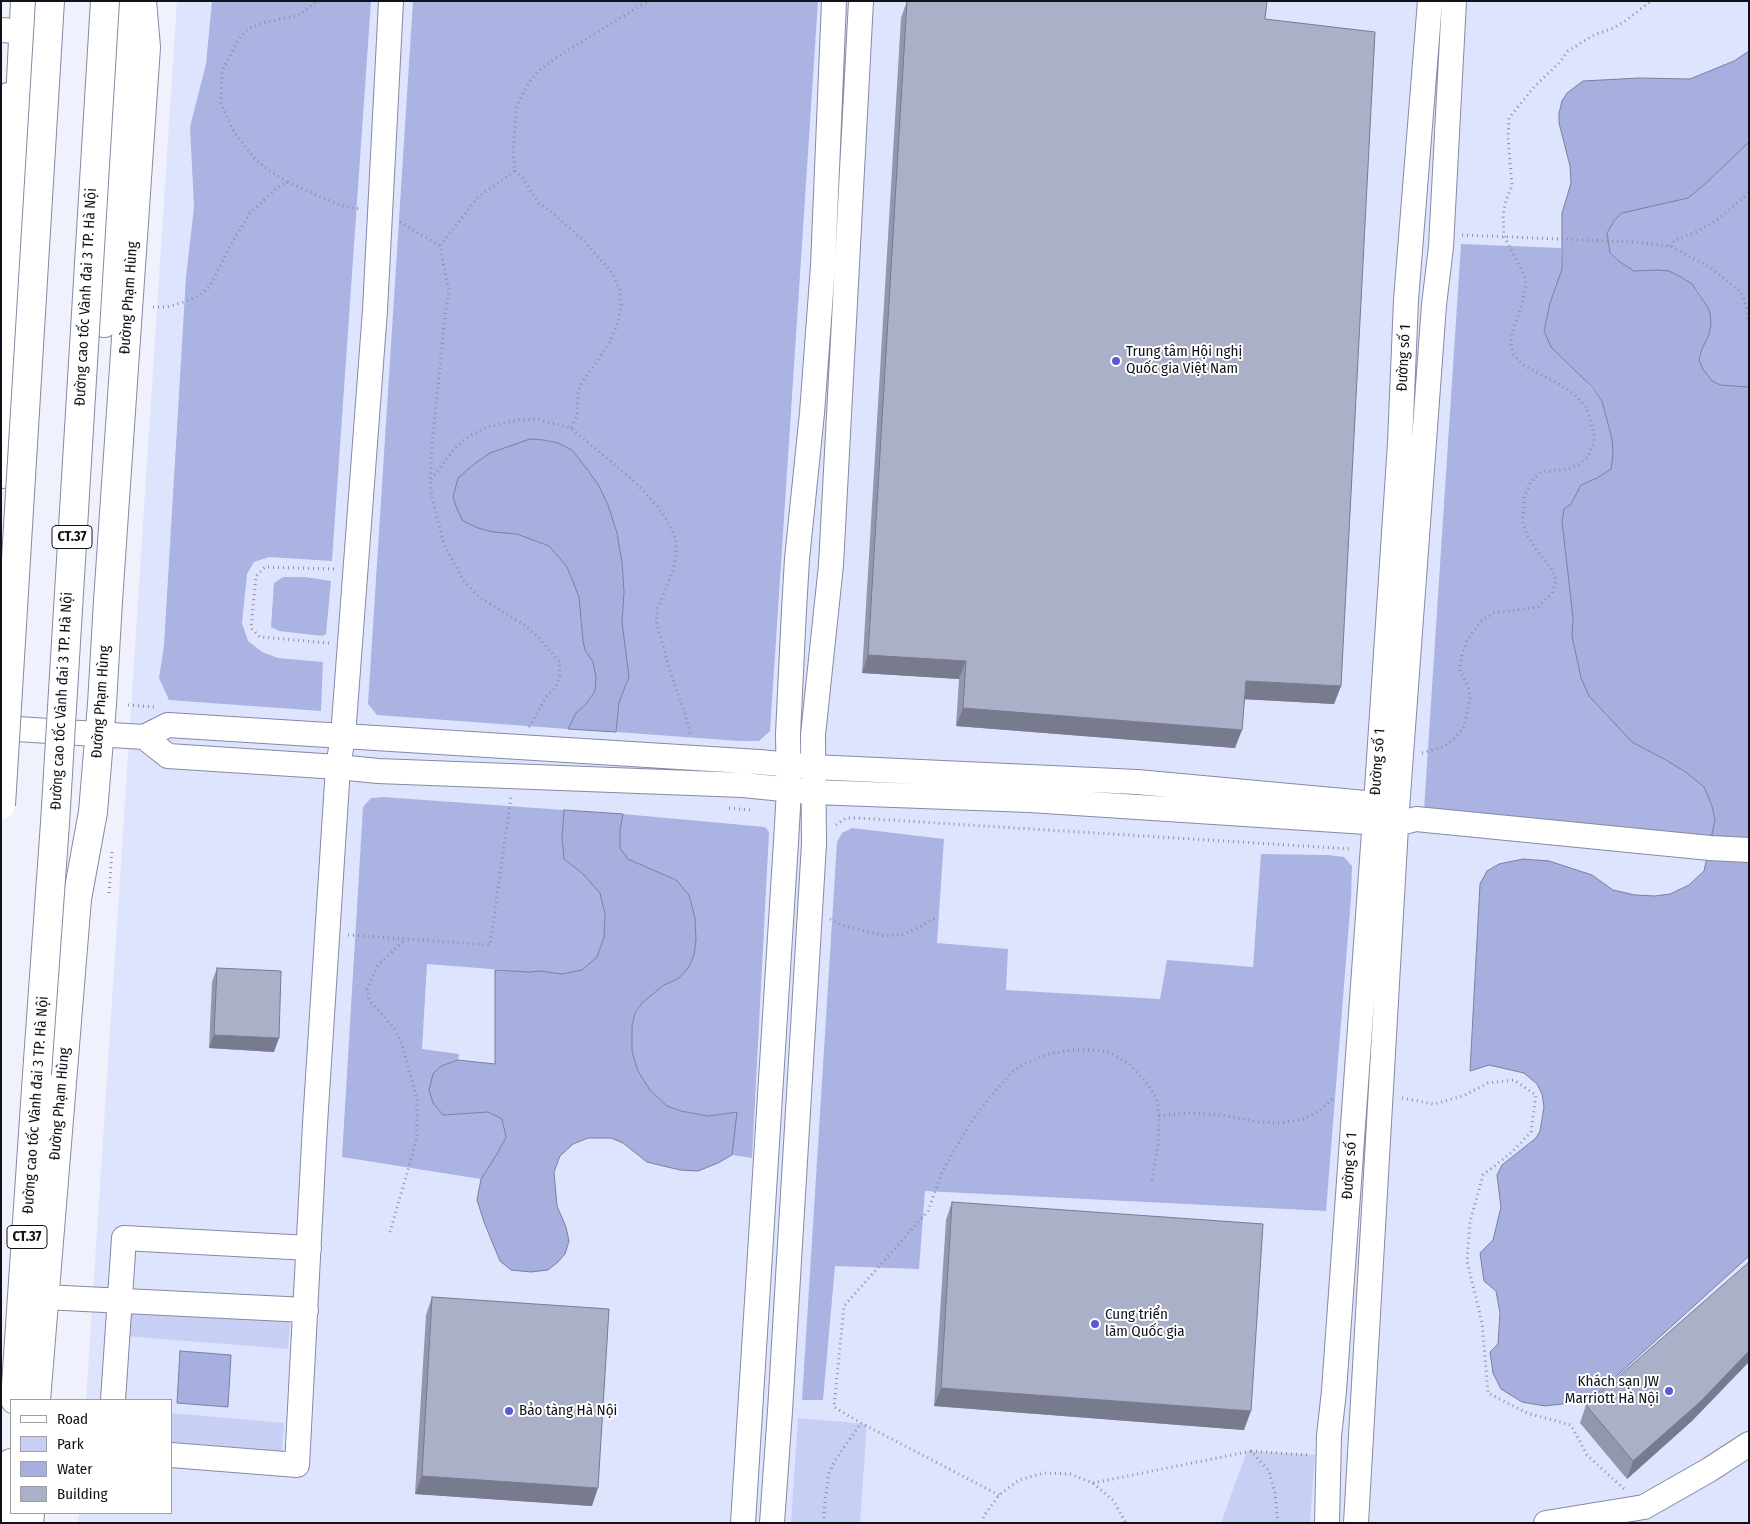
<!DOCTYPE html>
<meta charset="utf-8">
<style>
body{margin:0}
#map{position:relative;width:1750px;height:1524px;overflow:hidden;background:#eff1fc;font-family:"Fira Sans Condensed",sans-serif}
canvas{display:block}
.frame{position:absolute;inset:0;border:2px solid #10121a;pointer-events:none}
.legend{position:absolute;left:10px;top:1399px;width:162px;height:115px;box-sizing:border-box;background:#fff;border:1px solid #9fa0a3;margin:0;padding:6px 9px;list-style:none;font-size:15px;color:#10121a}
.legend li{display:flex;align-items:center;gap:10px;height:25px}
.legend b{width:25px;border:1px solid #9fa0a3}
</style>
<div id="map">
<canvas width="1750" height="1524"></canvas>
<div class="frame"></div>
<ul class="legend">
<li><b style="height:6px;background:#fff"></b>Road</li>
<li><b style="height:14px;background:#c8cff5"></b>Park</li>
<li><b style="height:14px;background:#a6afde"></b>Water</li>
<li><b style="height:14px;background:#abb0c9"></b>Building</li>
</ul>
</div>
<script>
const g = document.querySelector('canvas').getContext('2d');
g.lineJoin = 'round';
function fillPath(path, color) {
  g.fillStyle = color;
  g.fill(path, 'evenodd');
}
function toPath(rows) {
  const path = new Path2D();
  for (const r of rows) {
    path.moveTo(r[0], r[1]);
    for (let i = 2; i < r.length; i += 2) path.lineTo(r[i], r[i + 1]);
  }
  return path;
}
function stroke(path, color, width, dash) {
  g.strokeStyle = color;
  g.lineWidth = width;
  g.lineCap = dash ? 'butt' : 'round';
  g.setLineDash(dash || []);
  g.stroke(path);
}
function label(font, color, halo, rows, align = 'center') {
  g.font = font + ' "Fira Sans Condensed",sans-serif';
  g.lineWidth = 4;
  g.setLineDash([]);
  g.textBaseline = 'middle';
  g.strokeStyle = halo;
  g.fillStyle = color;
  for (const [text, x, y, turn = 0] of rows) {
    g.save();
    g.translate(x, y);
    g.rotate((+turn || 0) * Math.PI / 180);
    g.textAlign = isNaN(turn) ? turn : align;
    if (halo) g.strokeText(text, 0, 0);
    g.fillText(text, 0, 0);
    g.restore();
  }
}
const built = toPath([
 [177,1,1749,1,1749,1523,78,1523,79,1513,171,1513,171,1400,86,1400]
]);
const green = toPath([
 [127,1307,290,1321,288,1349,125,1336],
 [171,1413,284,1423,282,1451,171,1442],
 [798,1418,867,1424,860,1523,791,1523],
 [1247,1451,1315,1455,1310,1523,1221,1523]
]);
const forest = toPath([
 [212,1,371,1,332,561,269,557,254,562,247,574,242,623,248,641,262,652,278,658,323,662,321,711,169,700,159,678,164,645,186,277,194,207,190,127,206,64],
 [413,1,818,1,770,731,759,741,739,741,616,732,619,702,629,677,622,622,624,592,622,562,617,533,608,505,599,486,587,469,572,450,558,443,544,440,530,439,478,528,493,532,517,534,549,546,567,567,579,597,583,641,585,650,593,662,596,677,595,691,586,704,576,713,568,729,377,715,368,704],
 [1749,142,1749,387,1740,388,1720,385,1711,380,1703,369,1699,360,1711,324,1707,306,1697,290,1681,277,1658,270,1634,271,1620,262,1610,253,1607,233,1614,221,1622,213,1688,198,1705,184],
 [1461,244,1561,248,1562,269,1550,303,1544,331,1602,401,1612,439,1613,455,1611,469,1597,478,1581,485,1571,504,1564,510,1562,521,1573,618,1572,636,1581,678,1606,715,1619,726,1632,742,1666,760,1687,773,1704,787,1712,806,1715,820,1712,838,1424,810],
 [283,577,305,577,331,581,326,634,322,636,279,631,271,627,274,583],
 [383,797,564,810,562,838,564,859,583,874,600,892,605,914,604,937,597,957,582,970,562,974,540,971,529,972,427,964,422,1049,459,1054,458,1060,441,1066,443,1115,488,1112,502,1119,506,1137,497,1154,481,1179,342,1157,363,807,371,798],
 [623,814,765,827,769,832,752,1158,732,1155,736,1112,708,1116,681,1111,667,1106,650,1090,638,1071,632,1051,632,1026,635,1014,643,1002,664,985,678,979,696,940,695,918,689,895,676,880,628,859,620,848,620,830],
 [852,828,944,839,937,943,1008,949,1006,990,1160,999,1167,960,1253,967,1261,854,1328,855,1344,857,1352,866,1351,898,1326,1211,925,1191,919,1269,835,1266,823,1400,802,1400,837,842,842,833]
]);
const water = toPath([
 [1749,51,1749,142,1705,184,1688,198,1622,213,1614,221,1607,233,1610,253,1620,262,1634,271,1658,270,1669,271,1681,277,1692,284,1707,306,1710,313,1711,324,1709,335,1702,349,1699,360,1703,369,1711,380,1720,385,1749,387,1749,1256,1599,1392,1579,1402,1545,1406,1522,1402,1501,1389,1493,1373,1490,1352,1498,1344,1500,1313,1496,1291,1484,1281,1480,1253,1493,1240,1501,1207,1497,1175,1502,1165,1536,1138,1540,1131,1544,1107,1542,1094,1537,1084,1524,1073,1489,1065,1470,1071,1480,884,1487,871,1499,864,1523,859,1549,861,1592,875,1613,890,1635,895,1655,896,1670,894,1689,885,1704,871,1715,820,1712,806,1704,787,1687,773,1666,760,1632,742,1589,696,1581,678,1572,636,1573,618,1562,521,1564,509,1571,504,1581,485,1597,478,1611,469,1613,455,1612,439,1602,401,1591,386,1551,347,1544,331,1550,303,1562,269,1562,213,1571,183,1570,166,1559,123,1559,113,1562,101,1567,93,1583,81,1639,78,1690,79,1734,61,1749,51],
 [530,439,544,440,558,443,572,450,587,469,599,486,608,505,617,533,622,562,624,592,622,622,629,677,619,702,616,732,568,729,576,713,586,704,595,691,596,677,593,662,585,650,583,641,579,597,567,567,549,546,517,534,493,532,478,528,463,521,457,509,453,497,458,478,474,464,490,453,530,439],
 [564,810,623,814,620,830,620,848,628,859,676,880,689,895,695,918,696,940,694,955,689,967,678,979,664,985,643,1002,635,1013,632,1026,632,1051,638,1071,650,1090,667,1106,681,1111,708,1116,737,1112,732,1155,718,1163,698,1171,680,1170,647,1162,623,1143,611,1138,588,1138,573,1144,560,1156,554,1172,557,1206,566,1227,569,1241,565,1254,558,1262,548,1270,531,1272,511,1270,500,1261,484,1222,477,1200,481,1179,497,1154,506,1137,502,1119,488,1112,443,1115,433,1103,429,1090,433,1074,441,1066,458,1060,495,1064,495,970,529,972,540,971,562,974,582,970,597,957,604,937,605,914,600,893,583,874,564,859,562,838,564,810],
 [180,1351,231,1355,228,1407,177,1403,180,1351]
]);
const path = toPath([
 [515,171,523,178,538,203,549,210,584,241,609,269,615,278,620,291,621,305,619,317,615,330,609,344,583,381,578,392,577,416,571,428],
 [287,182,267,169,255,159,234,132,221,104,222,71,239,39,249,28,266,22,300,15,316,1],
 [400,222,440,246],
 [1462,235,1632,242,1670,246,1711,268,1741,292,1746,305,1749,323],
 [1670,246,1675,240,1696,232,1717,220,1749,193],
 [153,307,167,307,187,301,200,295,210,286,230,246,250,213,278,187,287,182,342,206,360,209],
 [431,479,452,452,461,442,473,434,490,426,519,420,536,419,571,428,635,482,658,507,667,520,676,539,676,556,673,571,658,608,656,620,670,671,685,714,691,736],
 [329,643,260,637,251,628,256,576,265,567,334,569],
 [128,705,155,707],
 [529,727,547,696,556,687,560,675,559,661,537,636,526,626,479,597,464,581,444,545,432,497,430,480,432,445,445,316,449,292,440,246,478,197,515,171,513,149,517,105,530,81,538,71,557,57,648,1],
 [1422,753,1445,746,1455,738,1464,727,1470,697,1468,686,1460,671,1462,654,1467,641,1480,622,1494,613,1538,607,1552,593,1556,581,1553,571,1537,551,1528,536,1523,524,1524,498,1530,483,1541,472,1568,469,1578,465,1588,457,1594,442,1594,434,1587,408,1574,394,1557,383,1523,365,1513,354,1511,343,1512,333,1522,304,1526,284,1524,275,1504,236,1503,215,1506,200,1512,186,1508,138,1509,118,1534,87,1559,63,1568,51,1594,35,1611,29,1624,22,1651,1],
 [729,808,750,810],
 [836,825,846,818,857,818,1351,849],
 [109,893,112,851],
 [830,919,842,925,885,936,903,934,920,927,935,918],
 [348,935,490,945,511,797],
 [1402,1098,1434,1104,1463,1096,1488,1083,1514,1080,1536,1095,1531,1132,1512,1152,1483,1175,1470,1222,1467,1261,1482,1323,1488,1393,1527,1413,1571,1425,1587,1455,1624,1489],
 [1159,1116,1187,1113,1220,1115,1259,1122,1281,1123,1304,1119,1319,1111,1333,1098],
 [390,1232,417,1138,417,1100,402,1044,394,1028,369,1000,367,989,378,965,406,939],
 [1093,1483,1251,1451],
 [999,1495,861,1423,834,1407,844,1306,928,1211,942,1172,969,1125,991,1096,1011,1073,1022,1065,1040,1057,1053,1053,1073,1050,1096,1050,1111,1053,1129,1064,1146,1082,1157,1099,1159,1116,1158,1145,1152,1180],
 [824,1523,824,1509,829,1473,836,1459,861,1423],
 [982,1523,984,1516,999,1495,1019,1480,1044,1473,1070,1474,1093,1483,1113,1500,1126,1523],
 [1278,1523,1275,1493,1269,1471,1251,1451,1308,1455]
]);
const minor = toPath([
 [1,30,14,31],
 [1,728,144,737,168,725,759,762,813,767,1137,782,1376,804,1391,807],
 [144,737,168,756,338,767,378,771,743,785,813,792,1030,800,1397,824,1416,819,1710,848,1749,850],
 [44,1297,306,1310],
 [113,1400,124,1238,309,1248],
 [171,1455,297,1465,315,1124,338,767,343,736,375,310,391,1],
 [743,1523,786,842,789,790,788,734,794,610,797,559,812,413,823,266,834,1],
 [772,1523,780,1411,814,844,813,735,831,565,861,1],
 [1327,1523,1329,1436,1334,1391,1376,804,1400,443,1406,300,1430,1],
 [1356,1523,1397,809,1434,305,1441,247,1454,1],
 [1546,1523,1644,1507,1709,1470,1749,1444]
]);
const major = toPath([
 [1,194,8,97],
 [36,1400,77,899,93,812,102,704,108,601,146,47,142,1],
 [29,1523,30,1513]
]);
const highway = toPath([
 [104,323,119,47,128,1],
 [1,474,25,1],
 [15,1400,37,1074],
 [7,1523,11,1463]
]);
const highwayBridge = toPath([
 [1,805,50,1],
 [37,1074,55,823,105,1]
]);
const wall = toPath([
 [907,1,1267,1,1265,19,1341,686,1334,704,1245,699,1235,748,956,726,959,679,862,673,901,18],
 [217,968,274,1052,209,1048,212,982],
 [952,1202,1244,1430,934,1406,946,1220],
 [432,1297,592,1506,415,1494,426,1315],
 [1586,1405,1693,1420,1627,1479,1580,1423]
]);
const shadedWall = toPath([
 [868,655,966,661,959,679,862,673],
 [1246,681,1341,686,1334,704,1240,699],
 [963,708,1242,730,1235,748,956,726],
 [214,1035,279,1038,274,1052,209,1048],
 [1749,1351,1749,1362,1693,1420,1627,1479,1633,1461],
 [941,1388,1251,1411,1244,1430,934,1406],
 [422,1476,598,1488,592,1506,415,1494]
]);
const building = toPath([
 [907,1,1267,1,1265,19,1375,32,1341,686,1246,681,1242,730,963,708,966,661,868,655,907,1],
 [217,968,281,971,279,1038,214,1035,217,968],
 [952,1202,1263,1224,1251,1411,941,1388,952,1202],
 [1749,1262,1749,1351,1700,1402,1633,1461,1586,1405,1749,1262],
 [432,1297,609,1309,598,1488,422,1476,432,1297]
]);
const markers = [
 [1116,361,5,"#565cd3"],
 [1095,1324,5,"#565cd3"],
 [1669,1391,5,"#565cd3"],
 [509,1411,5,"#565cd3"]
];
const shields = [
 [72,537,40],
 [27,1237,40]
];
const shieldNames = [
 ["CT.37",72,537],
 ["CT.37",27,1237]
];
const streetNames = [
 ["Đường cao tốc Vành đai 3 TP. Hà Nội",86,297,-87],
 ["Đường Phạm Hùng",129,298,-86],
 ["Đường số 1",1404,358,-87],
 ["Đường cao tốc Vành đai 3 TP. Hà Nội",62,701,-87],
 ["Đường Phạm Hùng",101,702,-86],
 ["Đường số 1",1378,762,-86],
 ["Đường Phạm Hùng",60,1104,-85],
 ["Đường cao tốc Vành đai 3 TP. Hà Nội",36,1105,-86],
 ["Đường số 1",1350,1166,-86]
];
const poiNames = [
 ["Trung tâm Hội nghị",1126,352],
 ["Quốc gia Việt Nam",1126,369],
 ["Cung triển",1105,1315],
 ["lãm Quốc gia",1105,1332],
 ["Khách sạn JW",1659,1382,"right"],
 ["Marriott Hà Nội",1659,1399,"right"],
 ["Bảo tàng Hà Nội",519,1411]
];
fillPath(built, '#dee4fe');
fillPath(green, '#c8cff5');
fillPath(forest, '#aab3e2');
fillPath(water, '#a6afde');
stroke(water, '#7980a3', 1);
stroke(minor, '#868aa2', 26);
stroke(major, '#868aa2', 30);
stroke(highway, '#868aa2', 30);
stroke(path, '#8e909a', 3, [1, 4]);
stroke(minor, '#fff', 24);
stroke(major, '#fff', 28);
stroke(highway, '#fff', 28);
stroke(highwayBridge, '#868aa2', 30, []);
stroke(highwayBridge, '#fff', 28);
fillPath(wall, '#9397ad');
fillPath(shadedWall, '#787b8d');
fillPath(building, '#abb0c9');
stroke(building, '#787b8d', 1);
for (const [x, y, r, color] of markers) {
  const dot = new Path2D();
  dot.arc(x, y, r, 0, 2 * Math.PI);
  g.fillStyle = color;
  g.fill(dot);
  stroke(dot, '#fff', 2);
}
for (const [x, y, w] of shields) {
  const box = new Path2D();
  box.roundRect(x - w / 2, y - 11.5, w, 23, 4);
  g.fillStyle = '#fff';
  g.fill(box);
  stroke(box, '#10121a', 1);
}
label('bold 14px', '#10121a', null, shieldNames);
label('15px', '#10121a', '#fff', streetNames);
label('15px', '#10121a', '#fff', poiNames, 'left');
</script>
